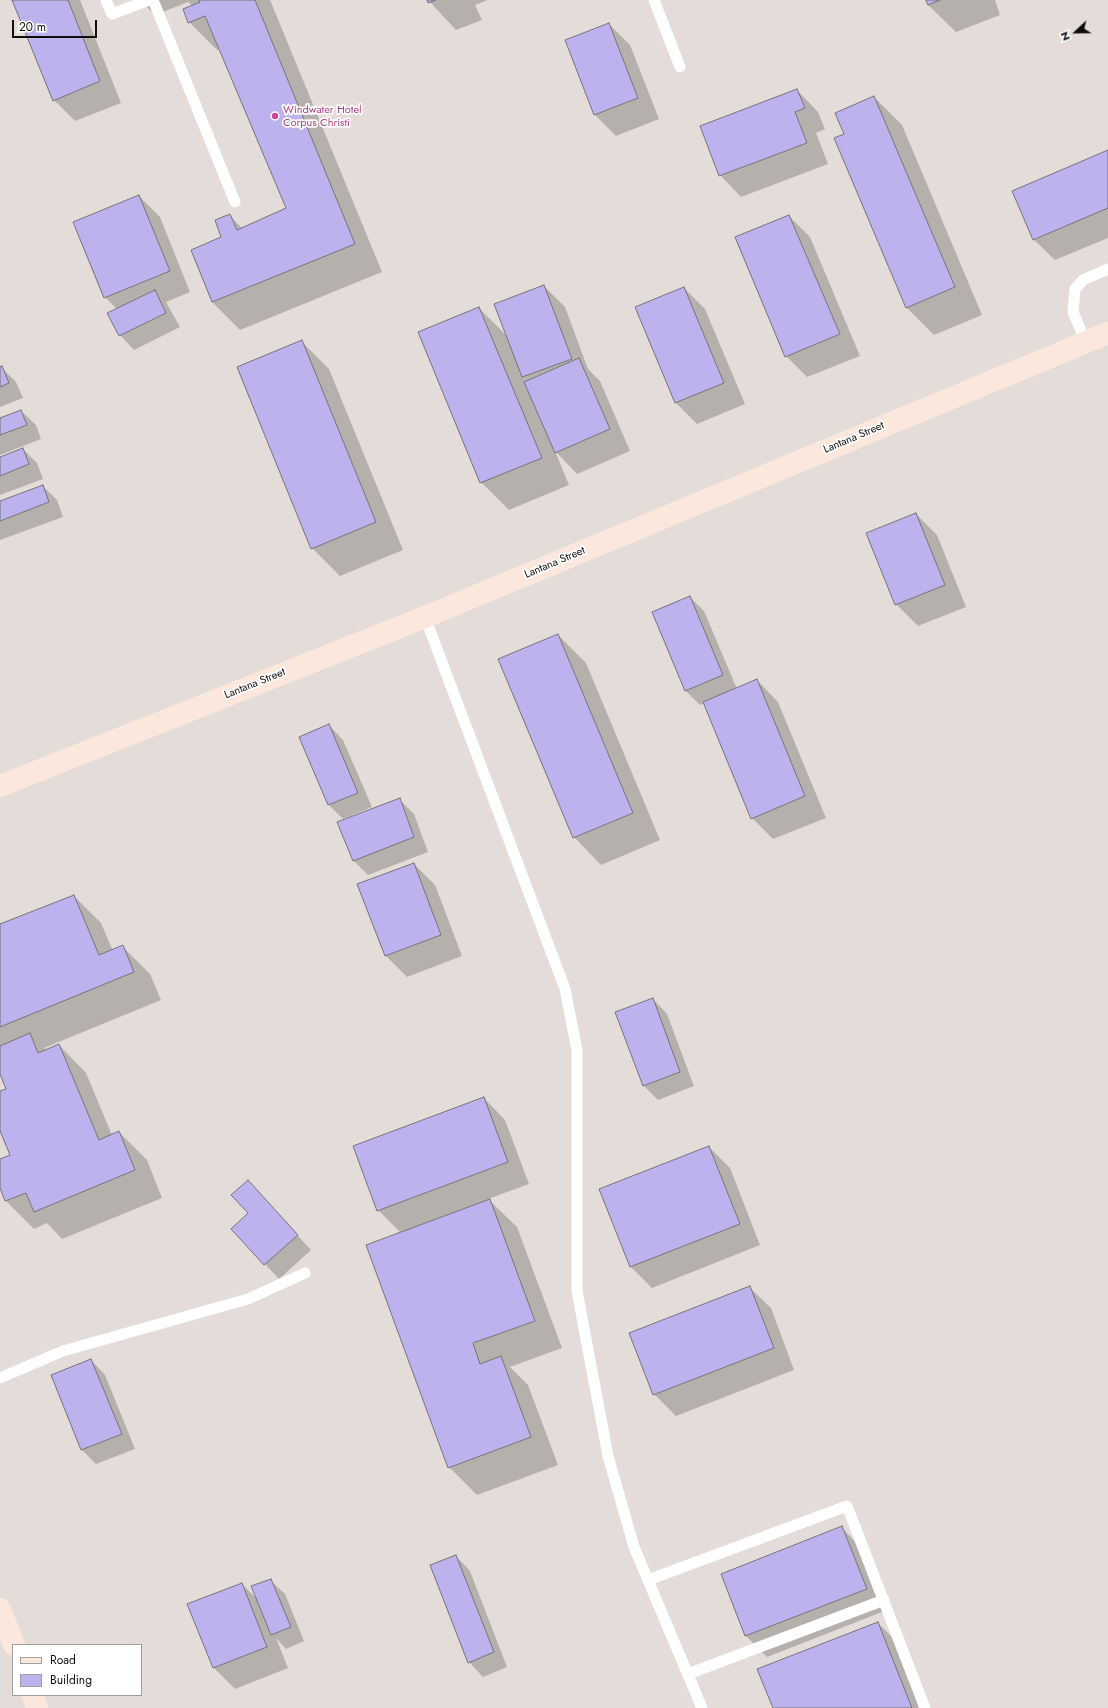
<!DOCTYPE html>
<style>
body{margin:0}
#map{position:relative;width:1108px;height:1708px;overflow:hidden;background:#e4dcd9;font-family:Jost,sans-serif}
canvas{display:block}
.legend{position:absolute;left:12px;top:1644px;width:130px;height:52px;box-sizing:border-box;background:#fff;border:1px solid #9f9f9e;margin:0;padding:5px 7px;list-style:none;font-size:12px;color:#100e0d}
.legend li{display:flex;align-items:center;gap:8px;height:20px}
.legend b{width:20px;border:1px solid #9f9f9e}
.north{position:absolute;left:1056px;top:12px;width:40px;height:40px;-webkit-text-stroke:3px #fff;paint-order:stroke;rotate:248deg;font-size:11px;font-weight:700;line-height:16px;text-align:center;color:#100e0d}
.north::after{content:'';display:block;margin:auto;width:14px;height:18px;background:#100e0d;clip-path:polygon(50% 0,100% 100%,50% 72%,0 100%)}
.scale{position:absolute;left:12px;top:20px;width:85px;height:18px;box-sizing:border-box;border:2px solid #100e0d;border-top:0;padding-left:5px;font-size:12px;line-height:14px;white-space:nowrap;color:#100e0d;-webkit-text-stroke:3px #fff;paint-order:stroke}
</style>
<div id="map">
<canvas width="1108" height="1708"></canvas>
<ul class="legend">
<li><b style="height:5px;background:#fce7dc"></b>Road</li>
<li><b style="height:11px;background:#bdb2ed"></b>Building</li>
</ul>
<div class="north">N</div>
<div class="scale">20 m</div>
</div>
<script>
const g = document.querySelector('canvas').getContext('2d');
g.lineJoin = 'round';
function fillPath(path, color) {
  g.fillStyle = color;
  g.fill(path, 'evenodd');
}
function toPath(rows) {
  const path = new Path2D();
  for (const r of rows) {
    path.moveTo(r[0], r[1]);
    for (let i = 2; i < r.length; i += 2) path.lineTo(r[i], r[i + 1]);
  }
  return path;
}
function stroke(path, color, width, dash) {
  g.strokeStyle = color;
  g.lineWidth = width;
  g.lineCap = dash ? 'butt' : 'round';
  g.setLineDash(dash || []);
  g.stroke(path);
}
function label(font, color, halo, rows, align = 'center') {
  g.font = font + ' Jost,sans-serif';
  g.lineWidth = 3.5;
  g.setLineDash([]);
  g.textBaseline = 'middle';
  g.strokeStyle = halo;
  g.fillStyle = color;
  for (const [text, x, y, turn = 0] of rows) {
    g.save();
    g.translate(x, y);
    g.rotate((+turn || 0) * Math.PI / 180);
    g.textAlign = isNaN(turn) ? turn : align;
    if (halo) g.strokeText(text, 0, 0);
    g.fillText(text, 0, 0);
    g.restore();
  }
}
const shadow = toPath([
 [13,0,80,0,121,103,75,121,54,100],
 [140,0,270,0,382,272,240,330,212,302,192,251,222,238,230,216,243,229,288,209,220,48,217,50,189,22,193,6,188,2,155,15],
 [428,0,488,0,475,5,482,20,456,30],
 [927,0,995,0,1000,15,956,32,928,5],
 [609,24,630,45,659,119,616,136,595,115],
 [797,90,818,112,825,129,816,133,828,164,741,197,720,175],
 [874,97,902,125,982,315,934,335,907,308,845,134],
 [1108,151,1108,238,1055,260,1033,239],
 [139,196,160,217,190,292,166,302,180,327,134,350,120,335,117,309,105,297],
 [789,216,810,237,860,356,807,377,786,356],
 [544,286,565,307,588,369,600,381,630,451,577,474,555,451,569,485,509,510,481,482,479,308,508,337],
 [684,288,705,309,745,404,697,424,676,403],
 [302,342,329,369,403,550,340,576,312,548],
 [1,367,16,382,23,398,0,407,0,368],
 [21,411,36,425,41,439,0,455,0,419],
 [23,449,37,463,43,479,0,495,0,458],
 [43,486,57,500,63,517,0,540,0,502],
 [916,514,937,535,966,607,918,626,896,604],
 [690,597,704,611,737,689,757,680,778,702,826,818,773,839,752,818,704,703,700,705,685,690],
 [558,635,586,663,660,840,601,865,574,837],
 [329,725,343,740,372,807,343,819,329,805,301,737],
 [400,800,414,814,428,852,368,875,353,860],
 [414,864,435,885,462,956,407,977,386,956,359,884],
 [74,896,101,923,113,951,123,947,150,974,161,1000,44,1048,46,1050,59,1045,86,1073,112,1135,119,1132,147,1160,162,1198,62,1239,47,1223,34,1229,6,1201,0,1186,0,1160,11,1155,0,1129,0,1092,7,1089,0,1072,0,925],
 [653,999,667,1014,694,1086,658,1100,643,1085],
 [484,1098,505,1120,529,1184,488,1199,517,1227,562,1348,510,1367,528,1385,558,1465,477,1495,449,1467,401,1233,378,1210],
 [709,1147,730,1168,760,1245,652,1288,631,1267],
 [262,1196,311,1250,279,1279,233,1229,249,1214],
 [749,1287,771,1308,794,1370,676,1416,654,1394],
 [91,1360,105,1375,135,1449,96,1464,82,1450],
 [842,1528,863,1549,887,1610,767,1657,746,1636,722,1574],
 [456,1556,470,1571,507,1667,483,1677,469,1662],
 [270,1580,285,1594,304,1641,286,1649,276,1638,288,1668,235,1689,214,1668,242,1584,258,1600],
 [878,1623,906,1651,928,1708,774,1708]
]);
const building = toPath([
 [12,0,68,0,100,81,53,101,12,0],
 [199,0,255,0,355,244,212,302,191,250,221,237,215,220,230,214,237,230,286,208,205,16,188,23,183,9,200,2,199,0],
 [427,0,436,0,428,3,427,0],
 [926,0,940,0,928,5,926,0],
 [609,23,638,98,594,115,565,40,609,23],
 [797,89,805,108,795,112,807,143,719,176,700,126,797,89],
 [874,96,955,287,906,308,834,138,844,134,835,113,874,96],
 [1108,150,1108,208,1033,240,1012,191,1108,150],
 [139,195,170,271,104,298,73,222,139,195],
 [789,215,840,334,785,357,735,237,789,215],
 [544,285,572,359,522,377,494,304,544,285],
 [684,287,724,383,675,403,635,307,684,287],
 [155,290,166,313,119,336,107,313,155,290],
 [479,307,542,458,480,483,418,332,479,307],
 [302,340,376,522,311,549,237,367,302,340],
 [579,358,610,429,555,453,524,382,579,358],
 [2,366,9,383,0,387,0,367,2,366],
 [21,410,27,425,0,435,0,418,21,410],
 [23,448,29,464,0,476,0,457,23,448],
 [43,485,49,502,0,521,0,501,43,485],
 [916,513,945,585,895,605,866,533,916,513],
 [690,596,723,675,685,691,652,612,690,596],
 [558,634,633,813,573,838,498,659,558,634],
 [757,679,805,796,751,819,703,702,757,679],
 [329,724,358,793,328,805,299,737,329,724],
 [400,798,414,837,353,861,337,822,400,798],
 [414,863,441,935,385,956,357,884,414,863],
 [74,895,99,955,123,945,134,972,0,1027,0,924,74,895],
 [653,998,680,1072,643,1086,615,1012,653,998],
 [30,1033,38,1053,59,1044,99,1140,119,1131,135,1170,34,1212,26,1193,5,1201,0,1188,0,1159,10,1155,0,1131,0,1091,6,1089,0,1074,0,1046,30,1033],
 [484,1097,508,1162,377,1211,353,1146,484,1097],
 [709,1146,740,1224,630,1267,599,1189,709,1146],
 [248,1180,298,1235,264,1265,231,1229,248,1213,231,1195,248,1180],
 [490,1199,535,1321,473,1343,480,1364,501,1356,531,1437,448,1468,366,1245,490,1199],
 [750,1286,774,1348,653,1395,629,1333,750,1286],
 [91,1359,122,1434,81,1450,51,1375,91,1359],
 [842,1526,867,1589,745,1636,721,1574,842,1526],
 [456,1555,494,1652,468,1663,430,1565,456,1555],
 [271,1579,291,1627,271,1635,251,1586,271,1579],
 [242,1583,267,1647,213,1668,187,1604,242,1583],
 [878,1622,912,1708,773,1708,757,1669,878,1622]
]);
const lane = toPath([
 [106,0,112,14,149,0],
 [153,0,235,202],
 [654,0,680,67],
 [1086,342,1073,312,1075,289,1083,280,1108,269],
 [425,617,565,989,577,1050,577,1291,608,1456,634,1547,702,1708],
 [0,1378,63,1351,248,1299,305,1273],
 [648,1580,847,1506,925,1708],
 [688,1674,884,1600]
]);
const secondary = toPath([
 [0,786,425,617,1108,333],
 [0,1609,14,1645],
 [33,1695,37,1708]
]);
const markers = [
 [275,116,4,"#d1479c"]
];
const hotelNames = [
 ["Windwater Hotel",283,110],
 ["Corpus Christi",283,123]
];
const streetNames = [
 ["Lantana Street",854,438,-23],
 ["Lantana Street",555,563,-23],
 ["Lantana Street",255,684,-22]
];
fillPath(shadow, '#0003');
fillPath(building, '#bdb2ed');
stroke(building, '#747379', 1);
stroke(lane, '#fff', 11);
stroke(secondary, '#fce7dc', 22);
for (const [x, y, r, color] of markers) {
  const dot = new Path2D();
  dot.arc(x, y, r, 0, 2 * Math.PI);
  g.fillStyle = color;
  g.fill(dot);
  stroke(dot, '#fff', 1.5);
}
label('11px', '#b23c85', '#fff', hotelNames, 'left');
label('11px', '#100e0d', '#fff', streetNames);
</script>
